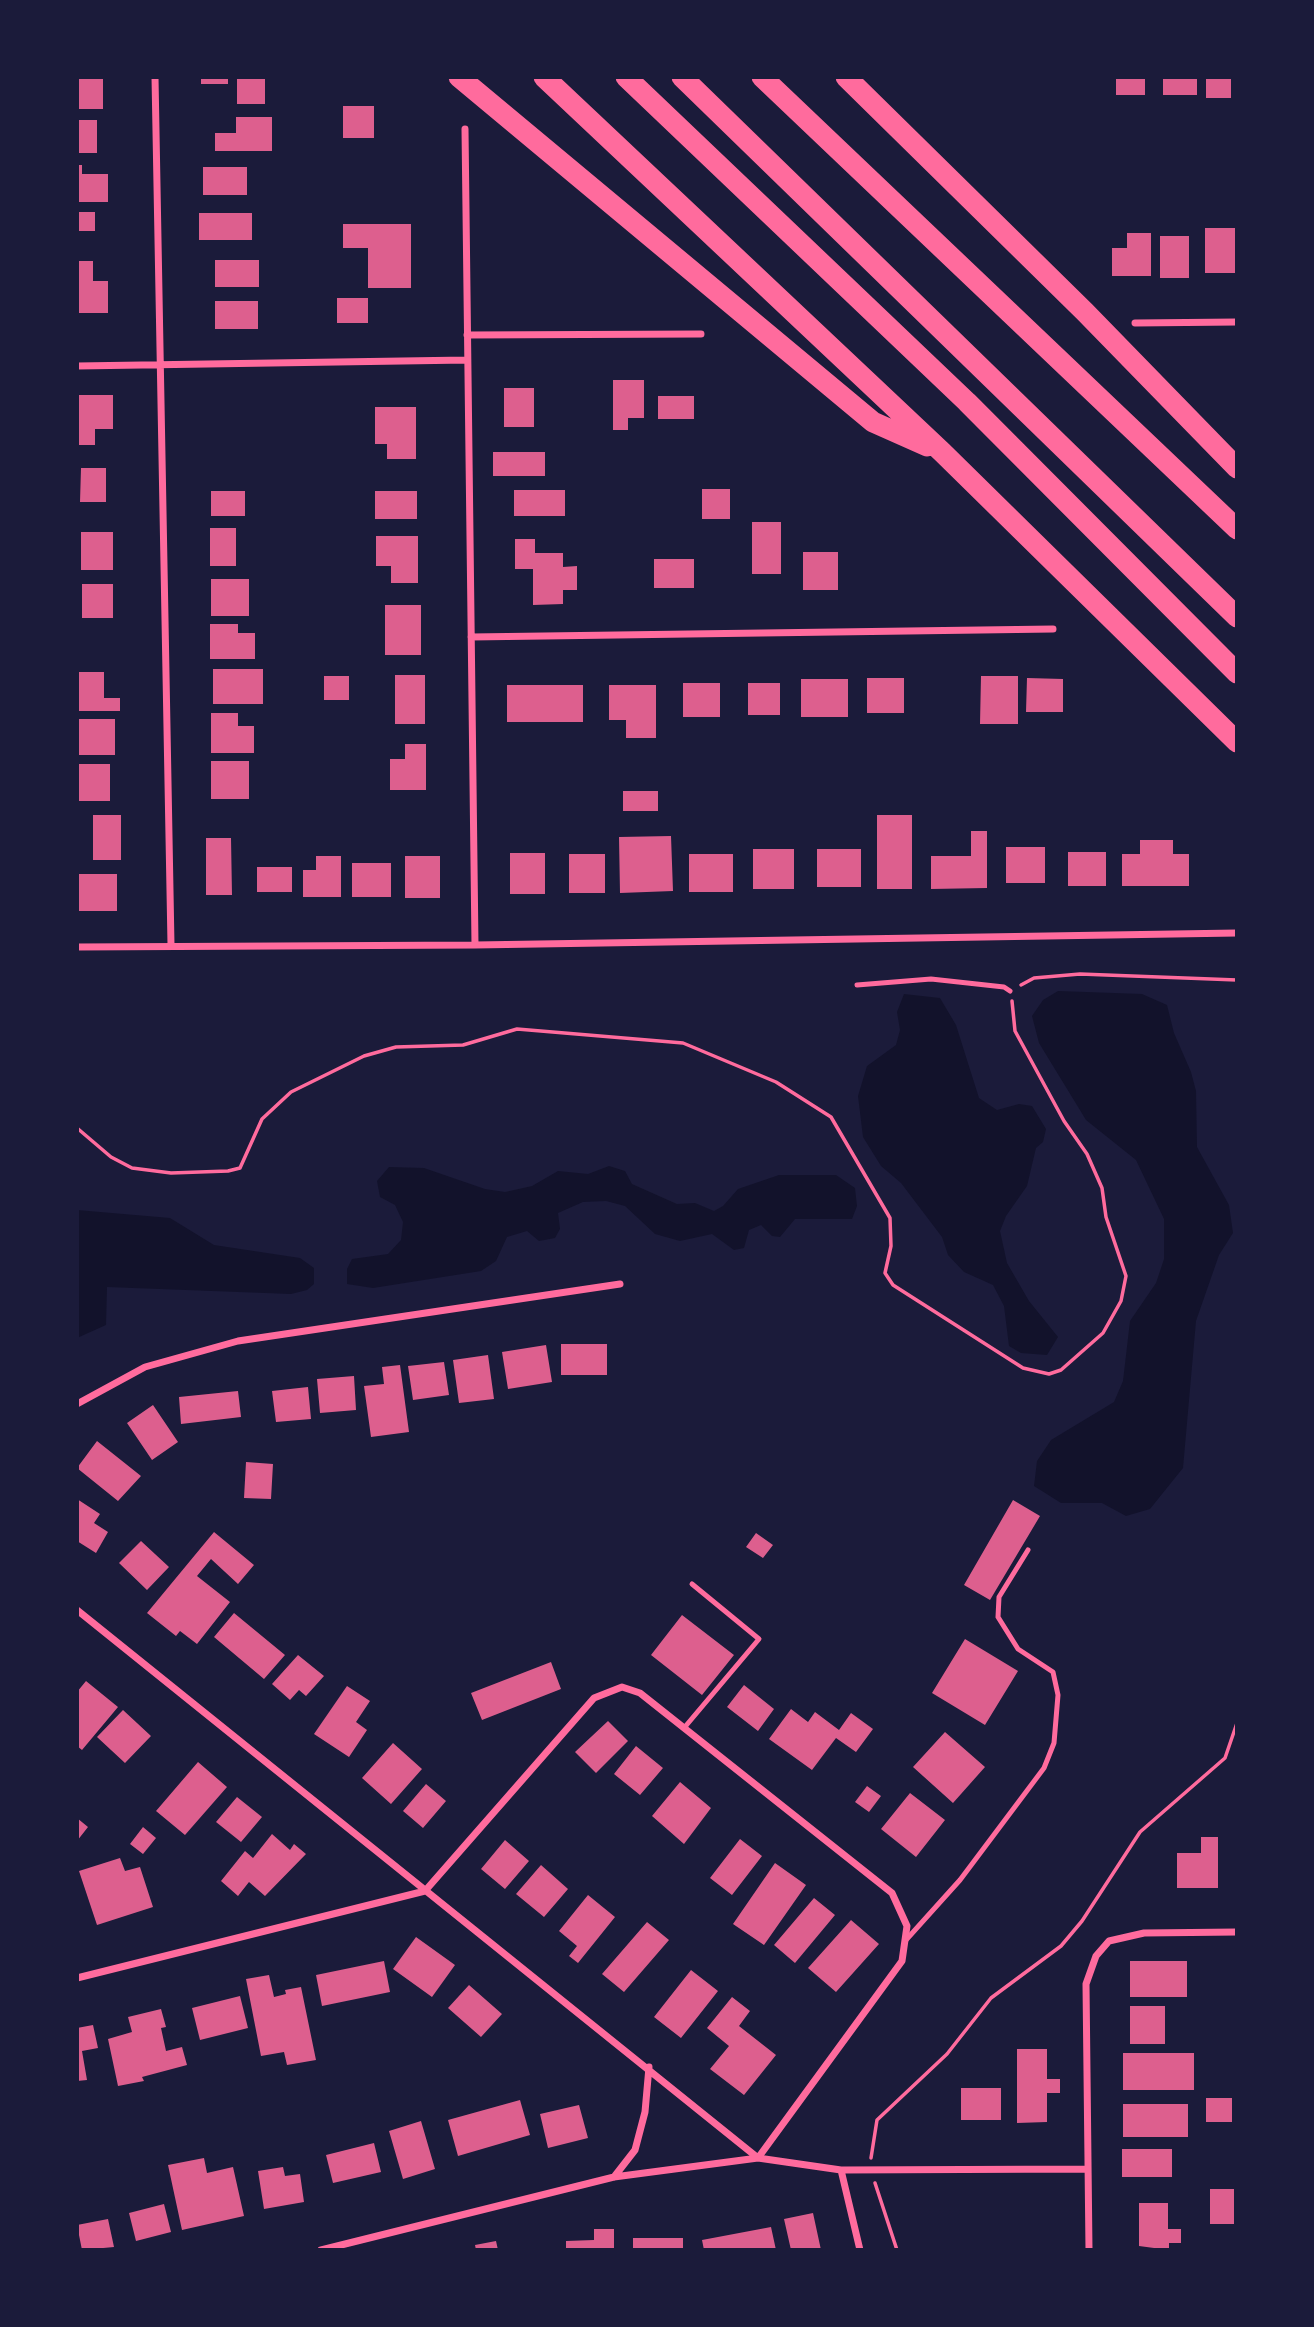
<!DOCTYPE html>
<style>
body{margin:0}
#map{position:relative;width:1314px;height:2327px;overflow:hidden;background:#1b1b3a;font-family:Cabin,sans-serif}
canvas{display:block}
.frame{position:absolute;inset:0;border:79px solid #1b1b3a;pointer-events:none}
</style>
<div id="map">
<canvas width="1314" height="2327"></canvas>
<div class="frame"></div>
</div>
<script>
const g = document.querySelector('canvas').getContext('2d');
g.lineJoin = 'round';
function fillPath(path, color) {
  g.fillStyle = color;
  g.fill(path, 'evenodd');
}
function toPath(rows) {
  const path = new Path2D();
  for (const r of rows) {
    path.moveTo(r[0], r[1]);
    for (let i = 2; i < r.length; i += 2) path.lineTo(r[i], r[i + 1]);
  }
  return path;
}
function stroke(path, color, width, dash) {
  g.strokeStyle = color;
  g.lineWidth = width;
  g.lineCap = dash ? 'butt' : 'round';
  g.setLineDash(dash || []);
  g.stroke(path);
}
const water = toPath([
 [1058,991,1142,994,1167,1005,1174,1033,1191,1072,1196,1091,1197,1147,1229,1205,1233,1233,1219,1255,1196,1321,1183,1468,1150,1509,1126,1516,1102,1503,1061,1503,1034,1486,1037,1461,1051,1440,1114,1402,1123,1381,1130,1321,1156,1283,1164,1259,1164,1219,1136,1160,1086,1120,1039,1043,1032,1016,1043,1000],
 [904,994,940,998,956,1025,979,1098,997,1110,1019,1104,1032,1106,1046,1129,1043,1142,1036,1148,1027,1186,1006,1216,1000,1231,1007,1263,1029,1301,1058,1337,1047,1355,1021,1353,1009,1346,1004,1306,993,1285,964,1272,948,1255,942,1237,901,1183,881,1166,863,1137,858,1096,867,1066,896,1045,900,1030,897,1012],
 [609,1166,625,1171,632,1184,677,1204,695,1203,714,1211,723,1206,738,1189,779,1175,836,1175,855,1188,857,1206,852,1219,795,1219,780,1237,772,1236,761,1225,749,1230,744,1248,734,1250,712,1234,680,1241,655,1234,625,1206,606,1201,583,1202,558,1213,560,1229,555,1238,539,1241,527,1231,507,1237,496,1261,481,1271,373,1288,347,1284,347,1269,352,1259,388,1254,401,1240,403,1222,395,1205,380,1197,377,1181,389,1167,424,1168,485,1189,505,1192,532,1186,558,1171,588,1174],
 [77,1210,170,1218,214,1245,300,1258,314,1268,314,1284,307,1290,291,1294,107,1287,106,1325,77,1338]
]);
const building = toPath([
 [77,77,103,77,103,109,77,109],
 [201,77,228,77,228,84,201,84],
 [237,77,265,77,265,104,237,104],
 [1116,77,1145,77,1145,95,1116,95],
 [1163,77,1197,77,1197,95,1163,95],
 [1206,77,1231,77,1231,98,1206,98],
 [343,106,374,106,374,138,343,138],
 [236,117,272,117,272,151,215,151,215,133,236,133],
 [77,120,97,120,97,153,77,153],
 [77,165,82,165,82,174,108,174,108,202,77,202],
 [203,167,247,167,247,195,203,195],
 [77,212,95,212,95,231,77,231],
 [199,213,252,213,252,240,199,240],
 [343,224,411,224,411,288,368,288,368,248,343,248],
 [1205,228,1237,228,1237,273,1205,273],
 [1127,233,1151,233,1151,276,1112,276,1112,248,1127,248],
 [1160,236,1189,236,1189,278,1160,278],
 [215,260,259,260,259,287,215,287],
 [77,261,93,261,93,281,108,281,108,313,77,313],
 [337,298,368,298,368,323,337,323],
 [215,301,258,301,258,329,215,329],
 [613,380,644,380,644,418,628,418,628,430,613,430],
 [504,388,534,388,534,427,504,427],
 [77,395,113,395,113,429,95,429,95,445,77,445],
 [658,396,694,396,694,419,658,419],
 [375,407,416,407,416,459,387,459,387,444,375,444],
 [493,452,545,452,545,476,493,476],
 [81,468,106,468,106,502,80,502],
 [702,489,730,489,730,519,702,519],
 [514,490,565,490,565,516,514,516],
 [211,491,245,491,245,516,211,516],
 [375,491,417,491,417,519,375,519],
 [752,522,781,522,781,574,752,574],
 [210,528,236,528,236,566,210,566],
 [81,532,113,532,113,570,81,570],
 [376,536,418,536,418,583,391,583,391,566,376,566],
 [515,539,535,539,535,553,563,553,563,567,577,566,577,590,563,590,563,604,533,605,533,569,515,569],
 [803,552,838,552,838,590,803,590],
 [654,559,694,559,694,588,654,588],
 [211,579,249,579,249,616,211,616],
 [82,584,113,584,113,618,82,618],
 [385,605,421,605,421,655,385,655],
 [210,624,238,624,238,633,255,633,255,659,210,659],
 [213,669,263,669,263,704,213,704],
 [77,672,104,672,104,698,120,698,120,711,77,711],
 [395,675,425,675,425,724,395,724],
 [324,676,349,676,349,700,324,700],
 [981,676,1018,676,1018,724,980,724],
 [867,678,904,678,904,713,867,713],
 [1027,678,1063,679,1063,712,1026,712],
 [801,679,848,679,848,717,801,717],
 [683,683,720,683,720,717,683,717],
 [748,683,780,683,780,715,748,715],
 [507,685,583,685,583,722,507,722],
 [609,685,656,685,656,738,626,738,626,720,609,720],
 [211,713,238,713,238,726,254,726,254,753,211,753],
 [77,719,115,719,115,755,77,755],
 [405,744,426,744,426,790,390,790,390,759,405,759],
 [211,761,249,761,249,799,211,799],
 [77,764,110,764,110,801,77,801],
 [623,791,658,791,658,811,623,811],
 [93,815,121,815,121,860,93,860],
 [877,815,912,815,912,889,877,889],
 [971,831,987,831,987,888,931,889,931,856,971,856],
 [671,836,673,891,620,893,619,837],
 [206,838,231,838,232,895,206,895],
 [1140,840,1173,840,1173,854,1189,854,1189,886,1122,886,1122,854,1140,854],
 [1006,847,1045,847,1045,883,1006,883],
 [753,849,794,849,794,889,753,889],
 [817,849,861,849,861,887,817,887],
 [1068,852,1106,852,1106,886,1068,886],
 [510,853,545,853,545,894,510,894],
 [569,854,605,854,605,893,569,893],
 [689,854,733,854,733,892,689,892],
 [316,856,341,856,341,897,303,897,303,870,316,870],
 [405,856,440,856,440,898,405,898],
 [352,863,391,863,391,897,352,897],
 [257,867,292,867,292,892,257,892],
 [77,874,117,874,117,911,77,911],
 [561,1344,607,1344,607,1375,561,1375],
 [546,1345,552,1382,508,1389,502,1352],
 [488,1355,494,1399,459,1403,453,1360],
 [444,1362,449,1395,413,1400,408,1366],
 [400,1365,409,1432,371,1437,364,1386,384,1384,382,1367],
 [354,1376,356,1410,320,1413,317,1379],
 [308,1387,311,1419,276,1422,272,1391],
 [238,1391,241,1417,181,1424,179,1397],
 [153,1405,178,1442,152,1460,127,1423],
 [97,1441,141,1476,118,1501,77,1468],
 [246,1462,273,1464,271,1499,244,1498],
 [77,1499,100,1514,94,1523,108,1532,96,1553,77,1541],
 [1013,1500,1040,1516,990,1600,964,1585],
 [214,1532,254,1565,238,1584,211,1559,197,1576,230,1602,197,1644,180,1631,176,1636,147,1613],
 [756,1533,773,1545,763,1558,746,1547],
 [141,1541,169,1567,147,1590,119,1563],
 [234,1613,285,1655,264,1679,214,1637],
 [682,1615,734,1655,702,1695,651,1655],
 [965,1639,1018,1671,985,1725,932,1693],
 [298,1655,324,1676,306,1696,299,1690,290,1700,272,1684],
 [551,1662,561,1689,482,1720,471,1693],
 [86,1681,118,1707,82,1750,77,1746,77,1692],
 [744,1685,774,1709,758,1731,727,1707],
 [347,1686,370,1701,356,1722,367,1730,349,1757,314,1734],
 [791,1709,808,1722,815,1712,839,1730,851,1713,873,1729,856,1752,836,1738,812,1770,769,1739],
 [123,1710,151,1736,125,1763,97,1737],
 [608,1721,628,1741,596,1773,575,1752],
 [945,1732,985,1767,953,1803,913,1767],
 [393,1743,422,1769,391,1804,362,1778],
 [636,1746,663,1768,640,1795,614,1774],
 [198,1762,227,1787,185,1835,156,1811],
 [680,1782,711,1808,684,1844,652,1816],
 [426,1784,446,1801,423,1828,403,1811],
 [867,1786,881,1796,869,1812,855,1802],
 [910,1793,945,1820,916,1857,881,1829],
 [237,1797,262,1817,241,1842,216,1822],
 [77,1818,88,1827,77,1841],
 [143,1827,156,1838,143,1854,130,1844],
 [272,1834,290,1850,294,1844,306,1854,265,1896,249,1882,238,1896,221,1881,245,1851,253,1858],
 [1201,1837,1218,1837,1218,1888,1177,1888,1177,1853,1201,1853],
 [740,1839,762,1856,732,1895,710,1878],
 [505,1840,529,1861,505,1889,481,1869],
 [120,1858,125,1871,140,1867,153,1907,97,1925,79,1871],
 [775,1863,806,1885,764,1945,733,1924],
 [541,1865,568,1889,544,1917,516,1894],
 [588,1895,615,1917,578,1963,569,1956,577,1946,559,1931],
 [814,1898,835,1915,795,1963,774,1945],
 [851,1920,879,1944,836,1992,808,1968],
 [647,1922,669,1940,624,1992,602,1974],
 [416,1937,455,1965,432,1997,393,1969],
 [384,1961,390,1992,322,2006,316,1975],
 [1130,1961,1187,1961,1187,1997,1130,1997],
 [691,1970,718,1991,681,2038,654,2017],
 [269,1975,274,1997,286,1994,285,1990,301,1987,316,2060,287,2065,284,2052,261,2056,246,1979],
 [469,1985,502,2014,481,2037,448,2008],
 [240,1996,248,2028,200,2040,192,2008],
 [732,1997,750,2011,739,2026,776,2055,744,2095,710,2069,729,2046,707,2028],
 [1130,2006,1165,2006,1165,2044,1130,2044],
 [161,2009,166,2027,161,2028,166,2051,182,2047,187,2065,142,2077,144,2081,118,2086,108,2039,132,2032,128,2017],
 [93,2025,98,2048,82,2051,87,2080,77,2081,77,2028],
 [1017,2049,1047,2049,1047,2079,1060,2079,1060,2093,1047,2093,1047,2122,1017,2123],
 [1123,2053,1194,2053,1194,2090,1123,2090],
 [961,2088,1001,2088,1001,2120,961,2120],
 [1206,2098,1232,2098,1232,2122,1206,2122],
 [520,2100,530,2135,458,2156,448,2120],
 [1123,2104,1188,2104,1188,2137,1123,2137],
 [579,2105,588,2138,548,2148,540,2114],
 [421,2121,435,2169,403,2179,389,2131],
 [374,2143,381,2172,333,2183,326,2155],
 [1122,2149,1172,2149,1172,2177,1122,2177],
 [204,2158,207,2173,233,2167,244,2216,182,2230,168,2165],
 [283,2167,285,2176,300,2174,304,2202,264,2209,258,2171],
 [1210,2189,1234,2189,1234,2224,1210,2224],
 [1139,2203,1168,2203,1168,2229,1181,2229,1181,2243,1169,2243,1169,2250,1139,2246],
 [164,2204,171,2232,136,2241,129,2213],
 [813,2213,821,2250,791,2250,784,2219],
 [108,2219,114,2247,82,2250,77,2225],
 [771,2227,776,2250,704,2250,702,2240],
 [594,2229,614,2229,614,2250,566,2250,566,2241,594,2240],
 [633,2238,683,2238,683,2250,633,2250],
 [496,2241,498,2250,476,2250,475,2245]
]);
const path = toPath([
 [1021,985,1034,978,1080,974,1237,980],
 [77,1128,111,1157,132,1168,171,1173,228,1171,240,1168,262,1119,291,1092,364,1056,396,1047,463,1045,517,1029,683,1043,776,1082,831,1117,890,1218,891,1246,885,1273,893,1285,1023,1368,1049,1374,1061,1370,1103,1333,1121,1301,1126,1276,1106,1217,1102,1188,1087,1154,1064,1121,1015,1031,1012,1001],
 [871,2158,877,2120,947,2054,991,1998,1061,1946,1082,1921,1140,1832,1225,1758,1237,1723],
 [875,2183,897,2250]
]);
const service = toPath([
 [857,985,931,979,1004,987,1010,991],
 [684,1728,759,1639,692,1584],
 [906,1940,960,1880,1044,1768,1054,1743,1058,1695,1053,1672,1018,1649,998,1617,999,1597,1028,1550]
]);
const minor = toPath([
 [155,77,171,945],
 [465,129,475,945],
 [1135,323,1237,322],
 [467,335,701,334],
 [77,366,467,360],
 [471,637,1053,629],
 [77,947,475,945,1237,933],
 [77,1404,145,1367,238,1341,620,1284],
 [77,1610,758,2158,841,2170,1086,2169],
 [77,1978,425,1891,594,1698,622,1687,640,1693,892,1893,907,1926,902,1961,758,2158],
 [841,2170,860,2250],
 [614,2177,635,2150,645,2112,649,2067],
 [321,2250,614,2177,758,2158],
 [1089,2250,1086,1984,1096,1956,1109,1941,1144,1933,1237,1932]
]);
const motorway = toPath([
 [459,77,873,422,927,446],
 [544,77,942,452,1237,742],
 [626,77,967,402,1237,673],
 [682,77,1237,617],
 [762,77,1237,529],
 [846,77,1085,312,1237,468]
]);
fillPath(water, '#12122b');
fillPath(building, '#dd5f8e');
stroke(path, '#ff6b9d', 3.5);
stroke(service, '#ff6b9d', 5);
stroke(minor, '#ff6b9d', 7);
stroke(motorway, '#ff6b9d', 21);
</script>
